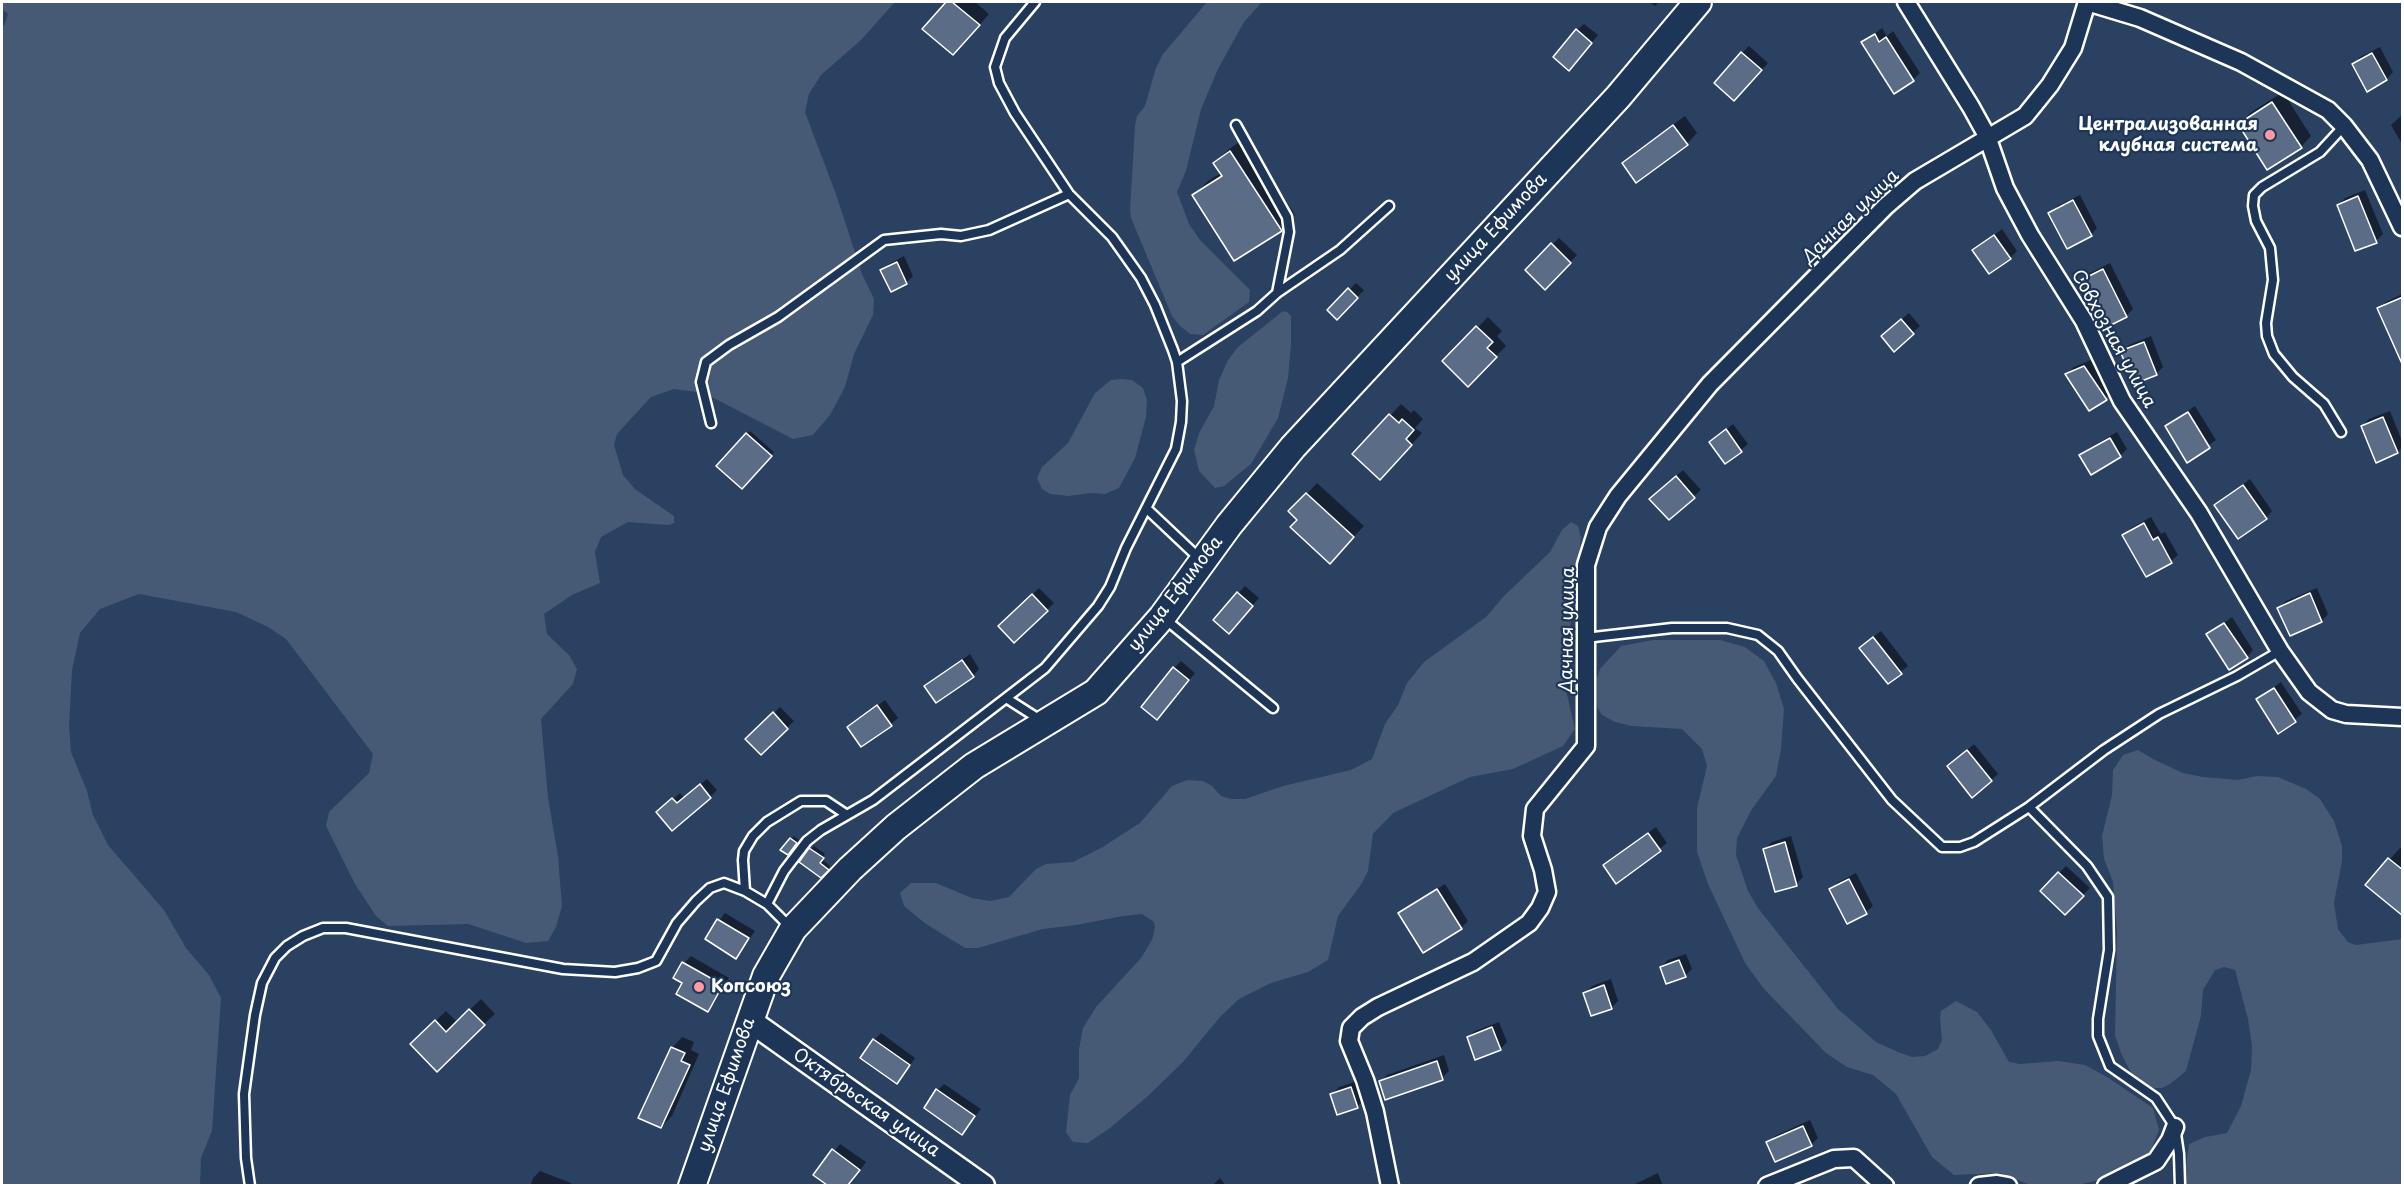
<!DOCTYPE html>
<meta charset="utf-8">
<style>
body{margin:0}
#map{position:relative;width:2404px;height:1187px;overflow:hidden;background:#2a4161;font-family:"Playpen Sans",sans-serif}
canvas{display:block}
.frame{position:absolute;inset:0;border:3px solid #fff;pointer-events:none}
</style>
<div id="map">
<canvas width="2404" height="1187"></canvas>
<div class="frame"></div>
</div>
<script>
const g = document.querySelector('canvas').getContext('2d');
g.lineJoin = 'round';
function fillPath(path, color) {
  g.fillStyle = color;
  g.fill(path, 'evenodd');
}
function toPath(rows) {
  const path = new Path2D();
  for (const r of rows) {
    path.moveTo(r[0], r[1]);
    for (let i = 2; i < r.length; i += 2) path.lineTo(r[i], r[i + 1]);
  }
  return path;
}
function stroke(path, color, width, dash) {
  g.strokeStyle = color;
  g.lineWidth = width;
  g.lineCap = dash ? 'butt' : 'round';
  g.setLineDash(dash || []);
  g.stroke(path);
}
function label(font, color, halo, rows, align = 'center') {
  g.font = font + ' "Playpen Sans",sans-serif';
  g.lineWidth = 4.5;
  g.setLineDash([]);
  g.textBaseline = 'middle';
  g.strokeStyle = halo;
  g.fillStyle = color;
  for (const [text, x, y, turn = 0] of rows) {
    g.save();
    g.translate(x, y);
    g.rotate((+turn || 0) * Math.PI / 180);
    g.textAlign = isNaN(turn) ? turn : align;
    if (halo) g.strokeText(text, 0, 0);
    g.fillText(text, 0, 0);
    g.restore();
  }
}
const green = toPath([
 [2,2,895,2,861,40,821,75,809,94,805,112,837,197,862,274,874,299,873,315,854,354,845,387,830,415,813,435,793,439,704,393,674,389,651,397,617,434,614,445,623,475,635,489,674,516,674,523,668,525,628,522,601,537,595,552,600,583,572,595,544,614,547,634,569,655,577,669,573,684,541,719,548,798,558,856,562,906,556,927,548,941,526,943,468,924,388,926,376,916,355,884,326,826,329,812,369,773,373,754,286,639,268,627,236,612,139,594,100,609,80,633,72,670,69,726,71,752,87,791,93,815,108,845,164,910,186,948,209,975,221,998,212,1131,201,1158,200,1185,2,1186,2,26,4,26,8,14,2,9],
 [1207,2,1262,2,1244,22,1218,69,1201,109,1186,171,1177,192,1189,224,1200,240,1250,290,1249,302,1203,335,1190,334,1180,326,1172,316,1131,218,1130,209,1135,126,1137,116,1145,106,1156,68,1163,54],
 [1283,311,1287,312,1291,316,1291,345,1288,378,1278,418,1251,464,1224,486,1215,488,1199,471,1194,450,1199,433,1214,406,1219,380,1228,360,1238,347],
 [1121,379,1132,380,1143,388,1147,400,1146,417,1135,458,1119,488,1105,494,1091,493,1069,496,1050,494,1042,489,1037,478,1042,467,1068,443,1095,393,1111,380],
 [1571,522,1578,526,1581,538,1566,660,1566,690,1575,729,1563,746,1513,769,1470,777,1393,813,1373,834,1368,871,1362,883,1338,916,1328,960,1308,972,1271,983,1239,999,1220,1017,1183,1062,1148,1096,1110,1128,1088,1143,1073,1142,1066,1132,1070,1095,1079,1078,1079,1049,1083,1028,1096,1007,1141,958,1152,940,1155,928,1154,922,1142,914,1123,916,1076,925,1043,929,978,948,965,948,926,924,904,906,900,893,911,883,936,883,972,898,990,901,1009,897,1036,869,1046,864,1073,862,1101,848,1140,823,1172,786,1187,780,1203,781,1212,786,1221,796,1232,799,1245,799,1283,786,1351,770,1372,759,1385,724,1398,705,1407,683,1424,662,1486,617,1504,596,1550,552,1562,530],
 [1653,640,1720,640,1745,647,1764,661,1776,683,1784,709,1781,749,1776,776,1752,809,1737,838,1736,855,1748,891,1758,908,1838,1009,1876,1042,1898,1052,1912,1057,1925,1056,1938,1049,1942,1040,1940,1018,1941,1011,1956,1001,1977,1012,1991,1030,2009,1062,2020,1064,2058,1061,2085,1065,2107,1077,2153,1108,2159,1130,2149,1155,2116,1176,2074,1186,2030,1185,2001,1173,1954,1175,1932,1157,1896,1094,1873,1075,1847,1067,1826,1053,1764,989,1745,963,1708,884,1697,852,1697,808,1707,766,1702,749,1682,729,1632,726,1615,722,1602,715,1597,707,1597,678,1600,669,1621,646],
 [2138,750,2155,760,2183,773,2203,777,2238,780,2257,776,2278,777,2306,789,2320,799,2334,821,2342,846,2342,861,2334,903,2338,929,2348,942,2356,945,2402,939,2402,1185,2185,1185,2185,1172,2189,1144,2205,1137,2227,1133,2241,1106,2251,1070,2252,1046,2248,1019,2235,970,2224,967,2215,970,2203,990,2201,1016,2186,1071,2170,1084,2162,1088,2154,1088,2142,1083,2131,1073,2121,1053,2115,1035,2117,932,2113,882,2104,859,2102,836,2112,795,2113,770,2123,755]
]);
const shadow = toPath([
 [948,2,975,2,989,14,964,43,925,29],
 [1649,2,1659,2,1655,6],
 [1584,24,1598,35,1576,62,1577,30],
 [1882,28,1887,36,1893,31,1920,73,1913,80,1863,43],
 [1749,46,1768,63,1741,93,1742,53],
 [2380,47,2393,72,2387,79,2354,64,2360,57],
 [2283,92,2311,136,2301,147,2240,124,2250,113],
 [2402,115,2402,144,2391,125],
 [1685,116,1697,133,1687,144,1624,163,1634,153],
 [1245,138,1295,215,1281,230,1194,196,1208,181,1221,173,1215,163,1229,149],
 [2365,190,2383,234,2376,241,2338,205,2345,198],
 [2080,195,2097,228,2091,235,2050,213,2057,206],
 [2002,229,2017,251,2010,258,1974,250],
 [1559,238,1577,255,1545,288,1527,270],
 [904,256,913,276,906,283,882,271,889,264],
 [2110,263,2133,309,2126,316,2083,280,2090,273],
 [1356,283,1364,290,1337,318,1329,310],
 [2402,294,2402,340,2379,308,2386,302],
 [1909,313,1920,326,1894,350,1890,329],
 [1488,317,1502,331,1497,336,1506,346,1468,385,1444,361],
 [2151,336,2163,367,2157,373,2135,382,2122,352,2129,345],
 [2091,360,2112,392,2106,398,2067,374,2074,367],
 [1401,404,1411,413,1414,410,1423,419,1415,428,1422,433,1391,467,1355,454],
 [2195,406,2216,440,2188,460,2167,426],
 [2390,411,2402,441,2402,447,2398,452,2362,426,2369,419],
 [1733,424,1748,444,1741,450,1711,442],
 [750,431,774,452,742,487,718,466],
 [2117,432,2127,449,2120,456,2081,456,2088,449],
 [1683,470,1701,490,1669,518,1658,492],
 [2250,479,2272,511,2266,518,2216,505],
 [1317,483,1364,526,1340,551,1291,511],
 [2151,517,2161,534,2165,532,2178,555,2171,561,2124,535,2131,528],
 [1245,586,1259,598,1236,625,1215,620],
 [1039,588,1054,603,1014,641,1000,626],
 [2317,588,2328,614,2322,621,2290,634,2279,608,2286,601],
 [2232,617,2253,650,2247,657,2208,635],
 [1881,631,1908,666,1888,682,1868,641],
 [970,654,979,669,973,676,926,686],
 [1181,661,1195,673,1164,711,1174,668],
 [2281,682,2302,714,2278,732,2258,699],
 [885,700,898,718,891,724,849,727],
 [780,707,794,721,761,753,747,739],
 [1974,744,1998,774,1991,780,1949,766],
 [707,779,717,790,710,797,658,812,680,793,684,798],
 [1656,827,1667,843,1617,881,1612,859],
 [794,836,799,840,791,850,782,849],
 [1791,836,1803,877,1796,884,1765,849,1772,842],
 [814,846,825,854,822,859,830,866,821,876,811,849],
 [2400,848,2402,850,2402,914,2367,885],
 [2066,866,2090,888,2065,913,2042,891],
 [1856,873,1873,906,1866,912,1847,922,1831,890,1837,883],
 [1445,884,1468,921,1461,928,1400,914,1407,907],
 [725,913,755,931,736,957,707,938],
 [1686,954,1692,969,1685,976,1661,967,1668,960],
 [691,956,729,978,714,1003,708,1010,684,982,675,978,684,963],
 [1611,979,1618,1001,1611,1008,1585,993,1592,986],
 [481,999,495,1014,484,1024,412,1044,446,1011,457,1022],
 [1499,1022,1507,1042,1500,1049,1468,1037,1475,1031],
 [881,1033,915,1058,903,1075,874,1040],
 [682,1037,694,1042,691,1050,699,1054,672,1116,661,1127,672,1048],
 [1444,1055,1449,1071,1442,1078,1380,1082,1387,1075],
 [1358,1081,1364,1100,1357,1107,1332,1094,1339,1087],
 [944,1084,981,1109,962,1133,938,1090],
 [1810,1120,1818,1138,1811,1145,1768,1143,1775,1136],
 [840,1144,866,1162,849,1186,829,1186,815,1175],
 [540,1171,571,1183,571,1186,530,1186,533,1178],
 [1658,1173,1663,1186,1631,1186],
 [1220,1178,1226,1186,1212,1186]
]);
const building = toPath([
 [946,2,952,2,980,25,953,55,922,29,946,2],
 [1576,29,1592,43,1569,71,1553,57,1576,29],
 [1875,34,1879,42,1886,37,1914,81,1894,94,1861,42,1875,34],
 [1741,52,1762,70,1734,101,1714,83,1741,52],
 [2372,53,2387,80,2367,92,2352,64,2372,53],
 [2272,102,2302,148,2267,170,2238,124,2272,102],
 [1673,125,1688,145,1636,183,1622,163,1673,125],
 [1230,151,1282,231,1234,261,1192,195,1222,176,1213,163,1230,151],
 [2358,196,2377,243,2355,251,2337,205,2358,196],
 [2073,200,2092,236,2067,249,2048,213,2073,200],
 [1994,235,2011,259,1989,274,1972,250,1994,235],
 [1551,243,1571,263,1545,290,1525,270,1551,243],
 [897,262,907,284,891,292,880,270,897,262],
 [2103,269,2127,317,2105,328,2081,280,2103,269],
 [1348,288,1358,298,1337,320,1327,310,1348,288],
 [2403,297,2403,366,2377,308,2403,297],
 [1901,319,1914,334,1894,352,1881,336,1901,319],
 [1476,326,1493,342,1487,348,1497,357,1468,387,1442,361,1476,326],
 [2144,342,2157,375,2134,384,2120,351,2144,342],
 [2084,366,2107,400,2089,411,2065,374,2084,366],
 [2188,412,2210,448,2187,463,2165,426,2188,412],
 [1389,414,1399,423,1402,419,1414,430,1406,439,1412,445,1380,480,1352,454,1389,414],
 [2383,417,2398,453,2376,463,2361,426,2383,417],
 [1726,429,1742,452,1725,464,1709,442,1726,429],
 [746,433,772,456,742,489,716,466,746,433],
 [2110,438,2121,457,2091,475,2079,455,2110,438],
 [1676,476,1695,498,1669,520,1649,499,1676,476],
 [2243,485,2267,519,2238,539,2214,505,2243,485],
 [1306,493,1354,537,1330,564,1290,527,1297,520,1288,511,1306,493],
 [2144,523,2153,540,2158,537,2172,563,2146,577,2122,535,2144,523],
 [1237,592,1253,606,1229,634,1213,620,1237,592],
 [2310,593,2322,622,2290,636,2277,608,2310,593],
 [1032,594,1048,611,1014,643,998,626,1032,594],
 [2224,623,2248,658,2229,670,2206,634,2224,623],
 [1873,637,1902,674,1888,684,1859,648,1873,637],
 [962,660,974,677,936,703,924,686,962,660],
 [1173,667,1189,680,1157,720,1141,707,1173,667],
 [2274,688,2296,722,2278,734,2256,699,2274,688],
 [877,705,892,726,861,747,847,727,877,705],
 [773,712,788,729,761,755,745,739,773,712],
 [1967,750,1992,781,1972,798,1947,766,1967,750],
 [700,784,711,798,672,831,656,812,672,798,677,803,700,784],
 [1648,833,1661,851,1616,884,1603,865,1648,833],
 [790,838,797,843,788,855,780,850,790,838],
 [1785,842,1797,886,1775,892,1763,849,1785,842],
 [809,848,824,858,820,863,829,870,821,878,799,862,809,848],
 [2388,858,2403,870,2403,916,2365,885,2388,858],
 [2058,872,2084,896,2065,915,2040,891,2058,872],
 [1849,879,1867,914,1847,924,1829,889,1849,879],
 [1437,889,1462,929,1423,953,1398,913,1437,889],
 [717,919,749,938,736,959,705,939,717,919],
 [1679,960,1686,977,1666,984,1660,967,1679,960],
 [682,962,723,985,708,1012,676,994,682,983,673,978,682,962],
 [1604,985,1612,1009,1591,1016,1583,993,1604,985],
 [469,1009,485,1025,437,1072,410,1044,435,1020,446,1032,469,1009],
 [1492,1027,1501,1050,1475,1060,1467,1037,1492,1027],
 [873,1039,910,1065,897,1084,860,1058,873,1039],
 [671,1047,685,1053,681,1061,690,1065,661,1128,638,1118,671,1047],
 [1437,1061,1443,1080,1385,1100,1379,1081,1437,1061],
 [1351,1087,1358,1108,1337,1115,1330,1094,1351,1087],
 [936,1089,975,1116,962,1135,924,1108,936,1089],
 [1803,1126,1812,1146,1775,1162,1766,1142,1803,1126],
 [832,1149,860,1170,848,1185,827,1185,813,1175,832,1149]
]);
const lane = toPath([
 [1277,293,1340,250,1389,206],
 [1177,362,1257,311,1277,293,1289,232,1287,217,1236,125],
 [711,423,701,382,706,362,729,345,778,317,884,240,941,234,961,236,989,230,1069,194],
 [2341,432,2324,404,2293,377,2274,354,2267,336,2266,323,2273,280,2270,248,2256,221,2253,206,2254,195,2262,187,2320,152,2344,126],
 [1147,509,1201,560],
 [1165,619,1273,708],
 [1585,638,1672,628,1727,628,1758,635,1778,651,1797,678,1892,800,1942,847,1960,847,1974,842,2029,807,2104,750,2159,714,2237,676,2280,651],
 [1006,698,1045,668,1098,606,1110,587,1126,548,1176,449,1181,422,1182,401,1177,362,1173,350,1155,305,1141,278,1112,237,1069,194,1015,113,999,83,995,67,1005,38,1035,2],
 [2029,807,2087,866,2108,897,2109,950,2098,1019,2098,1036,2110,1066,2156,1098,2175,1127,2179,1154,2180,1186],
 [745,891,743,860,744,851,753,836,767,822,801,801,826,801,847,815],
 [767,904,784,871,807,841,821,830,873,800,1006,698,1042,721],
 [250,1186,246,1158,244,1094,255,1015,262,983,275,958,287,946,303,936,323,928,346,928,563,969,615,972,638,968,656,961,677,923,696,901,710,888,724,883,745,891,767,904,790,927]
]);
const street = toPath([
 [1906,2,1971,107,1987,136,2005,188,2030,235,2084,321,2122,401,2199,513,2280,651,2309,692,2332,710,2346,714,2402,717],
 [2087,2,2140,18,2241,62,2328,110,2344,126,2370,160,2402,227],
 [1390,1186,1375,1112,1365,1080,1349,1041,1351,1028,1362,1017,1378,1007,1473,962,1529,923,1540,908,1547,892,1543,870,1532,836,1535,809,1586,746,1586,565,1598,527,1618,496,1710,384,1886,206,1915,181,2025,116,2050,85,2073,48,2087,2],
 [1767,1186,1834,1159,1854,1158,1885,1186],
 [1979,1186,1997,1184,2008,1186],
 [2106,1186,2156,1161,2170,1140,2175,1127]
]);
const secondary = toPath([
 [749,1020,983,1186]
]);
const primary = toPath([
 [692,1186,766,976,793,929,850,869,896,827,974,766,1096,692,1162,617,1229,525,1293,447,1618,97,1698,2]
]);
const markers = [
 [2270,135,6,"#ff9aa2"],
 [699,987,6,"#ff9aa2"]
];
const poiNames = [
 ["Централизованная",2258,125],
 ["клубная система",2258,146],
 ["Копсоюз",711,987,"left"]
];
const streetNames = [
 ["Дачная улица",1851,217,-44],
 ["улица Ефимова",1496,228,-47],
 ["Совхозная улица",2113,339,61],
 ["улица Ефимова",1176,594,-52],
 ["Дачная улица",1568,630,-89],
 ["улица Ефимова",727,1085,-71],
 ["Октябрьская улица",866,1103,35]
];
fillPath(green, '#465975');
fillPath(shadow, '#0007');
fillPath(building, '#5b6c86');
stroke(building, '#fff', 1.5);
stroke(lane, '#fff', 13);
stroke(street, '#fff', 21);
stroke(secondary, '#fff', 27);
stroke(primary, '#fff', 30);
stroke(lane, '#1d3557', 8);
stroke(street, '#1d3557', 16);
stroke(secondary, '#1d3557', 22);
stroke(primary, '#1d3557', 26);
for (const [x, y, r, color] of markers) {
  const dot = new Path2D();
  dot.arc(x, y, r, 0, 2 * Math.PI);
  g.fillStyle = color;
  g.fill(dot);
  stroke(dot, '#1d3557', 2);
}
label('bold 18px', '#fff', '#1d3557', poiNames, 'right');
label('18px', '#fff', '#1d3557', streetNames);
</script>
